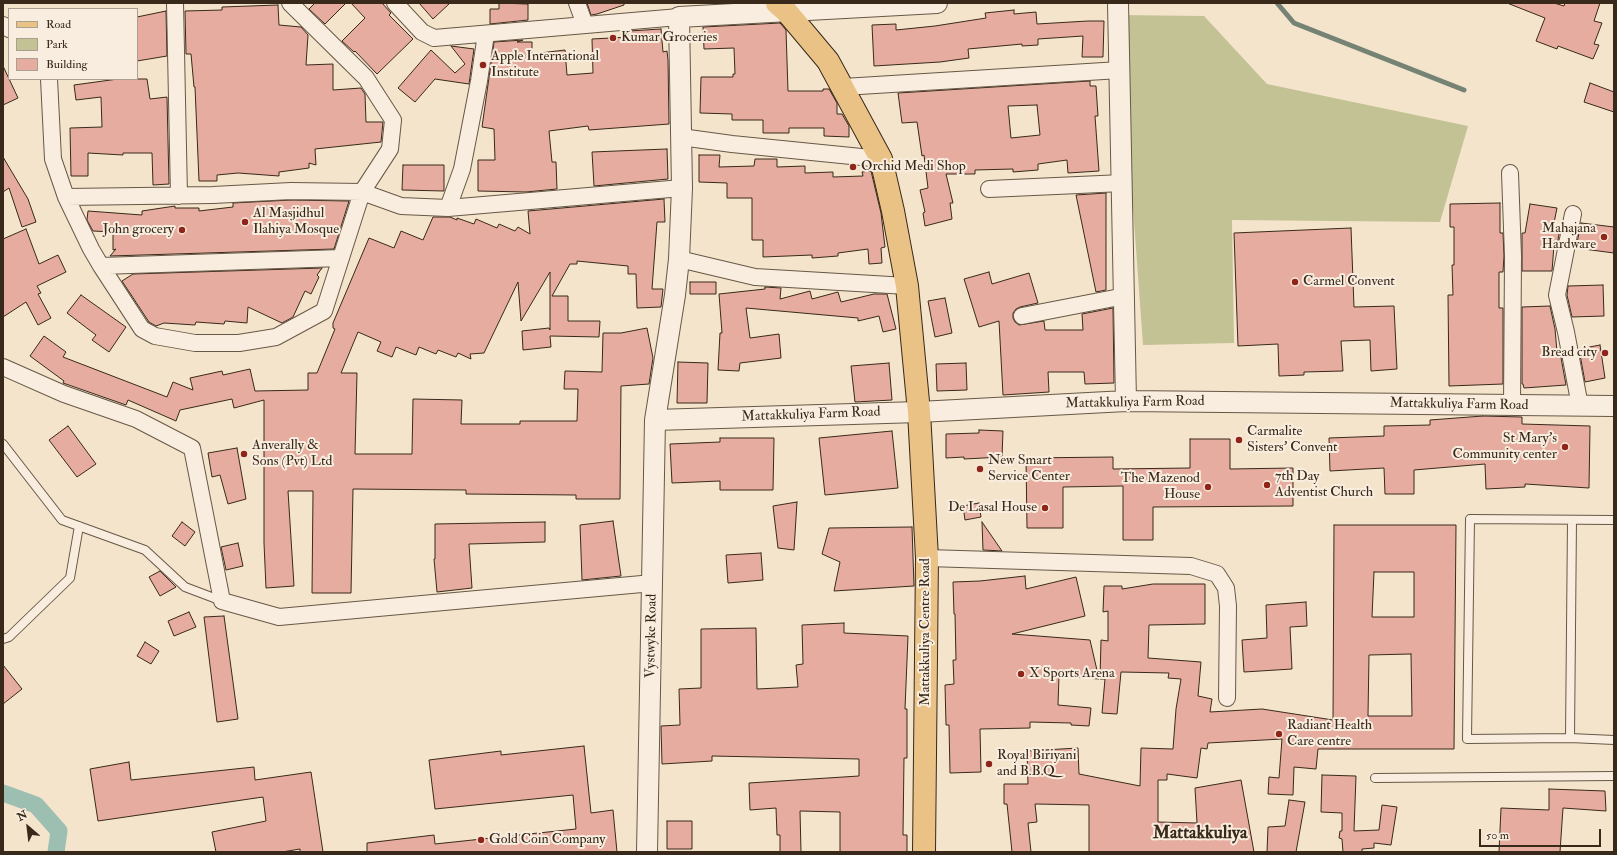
<!DOCTYPE html>
<style>
body{margin:0}
#map{position:relative;width:1617px;height:855px;overflow:hidden;background:#f5e4cc;font-family:"IM FELL Double Pica",serif}
canvas{display:block}
.frame{position:absolute;inset:0;border:4px solid #38291a;pointer-events:none}
.legend{position:absolute;left:8px;top:8px;width:130px;height:72px;box-sizing:border-box;background:#f8edde;border:1px solid #ab9f90;margin:0;padding:5px 7px;list-style:none;font-size:12px;color:#38291a}
.legend li{display:flex;align-items:center;gap:8px;height:20px}
.legend b{width:20px;border:1px solid #ab9f90}
.north{position:absolute;left:8px;top:807px;width:40px;height:40px;-webkit-text-stroke:3px #f8edde;paint-order:stroke;rotate:332deg;font-size:11px;font-weight:700;line-height:16px;text-align:center;color:#38291a}
.north::after{content:'';display:block;margin:auto;width:14px;height:18px;background:#38291a;clip-path:polygon(50% 0,100% 100%,50% 72%,0 100%)}
.scale{position:absolute;left:1479px;top:829px;width:122px;height:18px;box-sizing:border-box;border:2px solid #38291a;border-top:0;padding-left:5px;font-size:12px;line-height:14px;white-space:nowrap;color:#38291a;-webkit-text-stroke:3px #f8edde;paint-order:stroke}
</style>
<div id="map">
<canvas width="1617" height="855"></canvas>
<div class="frame"></div>
<ul class="legend">
<li><b style="height:5px;background:#eac286"></b>Road</li>
<li><b style="height:11px;background:#c2c294"></b>Park</li>
<li><b style="height:11px;background:#e5ac9f"></b>Building</li>
</ul>
<div class="north">N</div>
<div class="scale">50 m</div>
</div>
<script>
const g = document.querySelector('canvas').getContext('2d');
g.lineJoin = 'round';
function fillPath(path, color) {
  g.fillStyle = color;
  g.fill(path, 'evenodd');
}
function toPath(rows) {
  const path = new Path2D();
  for (const r of rows) {
    path.moveTo(r[0], r[1]);
    for (let i = 2; i < r.length; i += 2) path.lineTo(r[i], r[i + 1]);
  }
  return path;
}
function stroke(path, color, width, dash) {
  g.strokeStyle = color;
  g.lineWidth = width;
  g.lineCap = dash ? 'butt' : 'round';
  g.setLineDash(dash || []);
  g.stroke(path);
}
function label(font, color, halo, rows, align = 'center') {
  g.font = font + ' "IM FELL Double Pica",serif';
  g.lineWidth = 4;
  g.setLineDash([]);
  g.textBaseline = 'middle';
  g.strokeStyle = halo;
  g.fillStyle = color;
  for (const [text, x, y, turn = 0] of rows) {
    g.save();
    g.translate(x, y);
    g.rotate((+turn || 0) * Math.PI / 180);
    g.textAlign = isNaN(turn) ? turn : align;
    if (halo) g.strokeText(text, 0, 0);
    g.fillText(text, 0, 0);
    g.restore();
  }
}
const green = toPath([
 [1119,15,1204,16,1267,84,1468,126,1440,222,1232,220,1234,343,1143,345]
]);
const stream = toPath([
 [1277,3,1294,23,1464,90]
]);
const canal = toPath([
 [3,793,36,805,59,831,56,852]
]);
const building = toPath([
 [315,3,346,3,325,24,309,9,315,3],
 [351,3,382,3,391,13,389,15,413,39,377,74,355,51,354,52,342,41,365,18,351,3],
 [419,3,450,3,433,19,419,3],
 [499,3,528,4,528,20,490,24,490,9,499,9,499,3],
 [587,3,624,3,624,5,597,14,591,15,587,3],
 [1507,3,1554,3,1564,6,1565,3,1600,3,1594,21,1602,23,1594,44,1599,45,1593,59,1558,46,1557,49,1536,41,1545,18,1507,3],
 [278,5,279,25,301,27,308,35,306,65,333,64,333,90,361,88,365,94,366,122,383,122,381,142,315,149,316,165,309,163,309,168,279,172,279,176,238,173,217,175,217,181,199,181,195,87,194,87,191,54,186,54,185,11,222,10,222,7,278,5],
 [1014,10,1014,14,1036,12,1037,24,1088,21,1104,21,1103,57,1082,57,1083,36,1038,39,1038,45,1022,46,1022,44,968,49,969,58,940,62,874,66,872,25,896,24,896,30,935,26,986,18,985,13,1014,10],
 [166,11,167,56,137,61,137,17,166,11],
 [780,23,786,30,788,91,823,91,823,89,829,89,837,103,837,114,842,114,849,126,849,137,824,136,824,128,789,128,789,133,763,133,763,120,732,120,732,114,700,113,701,77,733,77,733,74,735,74,734,48,704,49,703,27,780,23],
 [661,29,663,52,667,51,668,60,669,124,589,130,588,126,549,131,552,162,556,162,557,189,526,192,478,191,478,160,495,160,494,129,482,127,494,42,523,40,517,42,532,42,532,54,565,50,567,75,593,73,592,39,629,37,629,31,661,29],
 [451,46,474,49,469,84,435,79,415,102,398,88,431,50,455,73,465,64,451,46],
 [3,66,18,98,3,105,3,66],
 [118,79,147,79,150,99,167,97,169,184,153,185,152,153,123,153,123,155,88,153,88,176,71,176,70,128,102,127,101,97,76,100,74,85,118,79],
 [1090,81,1090,86,1096,86,1098,116,1095,116,1099,171,1068,173,1067,160,1038,164,1038,170,1013,172,1013,169,975,170,975,174,946,174,953,203,950,203,952,219,925,226,923,213,925,212,920,190,928,188,924,155,922,156,917,122,902,123,898,93,1090,81],
 [1037,105,1040,135,1011,138,1008,106,1037,105],
 [1590,83,1614,92,1614,112,1584,102,1590,83],
 [667,149,668,179,594,186,592,152,667,149],
 [699,155,720,155,719,167,754,166,755,159,777,159,777,167,805,166,805,173,833,172,833,177,863,176,862,172,871,171,881,213,885,247,881,248,882,263,869,264,868,249,838,253,838,256,812,258,812,255,763,257,763,240,752,240,752,198,727,198,727,183,699,182,699,155],
 [3,157,28,199,36,222,22,227,9,188,3,192,3,157],
 [403,165,444,165,444,191,402,190,403,165],
 [1106,193,1106,290,1096,292,1076,195,1106,193],
 [664,199,665,222,657,222,652,289,663,289,661,307,637,308,636,274,628,274,628,266,577,261,577,264,570,264,552,296,568,296,568,321,600,321,599,337,550,336,551,347,523,350,522,331,549,328,550,330,550,272,521,321,518,282,484,353,470,354,471,359,458,353,456,357,438,350,436,354,419,347,416,355,396,347,392,357,377,351,381,342,358,332,341,373,357,373,355,454,412,454,413,399,462,400,461,424,520,424,520,421,577,421,578,389,564,389,565,371,602,372,603,333,621,333,647,328,653,358,649,384,621,386,620,499,576,499,576,495,466,494,466,490,353,489,351,593,312,593,313,491,288,491,294,586,266,588,264,543,264,400,234,408,232,399,180,410,176,421,128,400,126,405,63,383,64,381,30,356,44,336,66,352,63,357,167,397,173,382,193,390,190,378,222,371,223,375,250,369,255,391,308,390,308,373,317,373,335,329,333,328,333,323,369,238,394,248,401,231,423,240,433,217,450,217,457,220,457,218,474,224,476,219,497,228,499,224,515,231,518,227,530,234,528,211,664,199],
 [291,200,349,201,334,249,110,256,116,249,113,250,113,232,93,231,87,220,88,211,142,215,142,211,175,206,175,208,199,208,199,211,233,207,233,203,291,200],
 [1500,203,1500,233,1503,233,1504,256,1503,272,1499,272,1499,308,1503,308,1503,384,1449,386,1448,295,1453,295,1452,265,1454,265,1454,227,1450,227,1450,204,1500,203],
 [1530,204,1557,208,1553,228,1560,229,1557,245,1554,245,1552,271,1522,271,1522,233,1525,233,1530,204],
 [1581,223,1614,227,1614,253,1576,248,1581,223],
 [1351,228,1354,307,1394,306,1397,369,1371,371,1370,340,1341,341,1343,371,1304,372,1304,375,1279,376,1278,344,1238,346,1234,233,1351,228],
 [26,229,39,264,58,255,66,272,37,286,41,293,38,294,51,318,38,325,26,302,3,317,3,239,26,229],
 [322,268,317,275,319,277,311,294,305,291,293,317,282,323,248,307,247,323,225,321,224,324,196,322,195,325,164,323,156,326,149,322,122,281,133,274,322,268],
 [989,272,992,284,1029,273,1038,303,1020,307,1016,309,1013,313,1013,318,1015,322,1019,325,1044,321,1045,330,1083,330,1082,314,1113,308,1114,383,1085,384,1084,372,1048,372,1049,392,1003,395,999,321,979,327,964,279,989,272],
 [690,282,716,282,716,294,690,294,690,282],
 [1603,285,1604,316,1572,317,1567,295,1568,286,1603,285],
 [765,287,781,288,780,299,810,291,812,299,838,292,841,302,874,294,887,294,896,329,883,332,879,316,858,321,858,318,746,308,750,338,779,334,781,358,740,363,739,371,718,370,720,333,722,333,719,294,765,289,765,287],
 [81,295,126,327,109,352,92,340,96,335,67,313,81,295],
 [945,298,952,333,935,337,928,301,945,298],
 [1550,306,1555,329,1557,352,1560,352,1566,385,1524,388,1523,384,1522,384,1522,307,1550,306],
 [1600,345,1605,378,1585,382,1579,349,1600,345],
 [678,362,708,363,707,403,677,403,678,362],
 [889,363,892,400,855,402,851,366,889,363],
 [966,363,967,390,937,391,936,364,966,363],
 [1483,416,1522,417,1522,424,1590,426,1589,488,1525,484,1525,487,1486,489,1485,464,1414,470,1414,494,1385,494,1384,468,1330,471,1329,438,1384,436,1384,426,1430,425,1430,420,1483,416],
 [68,426,96,464,77,477,49,440,68,426],
 [979,430,1003,431,1002,457,964,459,964,457,946,458,946,434,979,433,979,430],
 [892,431,898,488,825,495,819,438,892,431],
 [720,438,774,438,773,490,720,490,720,481,672,483,670,444,720,442,720,438],
 [1190,439,1230,439,1230,469,1293,468,1293,506,1153,507,1153,540,1123,540,1123,486,1063,487,1063,528,1027,528,1026,458,1113,457,1113,469,1190,468,1190,439],
 [237,448,246,499,228,504,220,475,212,477,208,453,237,448],
 [797,502,794,550,778,548,773,506,797,502],
 [979,503,981,517,965,520,963,506,979,503],
 [613,521,621,576,582,580,580,525,613,521],
 [182,522,195,532,185,546,172,536,182,522],
 [545,522,545,542,469,544,472,588,437,592,434,559,435,559,435,524,545,522],
 [982,522,1002,551,983,550,982,522],
 [1334,525,1456,525,1454,749,1318,749,1316,769,1294,767,1293,795,1268,794,1269,777,1279,778,1282,739,1208,743,1207,749,1201,748,1197,778,1167,774,1167,780,1158,780,1158,822,1197,823,1195,788,1241,780,1254,852,1089,852,1089,805,1035,804,1037,822,1028,823,1031,852,1012,852,1007,804,1004,804,1004,784,1028,784,1027,751,1078,748,1079,774,1140,786,1141,748,1173,749,1176,709,1181,679,1168,678,1169,673,1121,672,1117,714,1102,713,1105,679,1100,679,1101,640,1108,641,1108,611,1103,612,1104,586,1122,586,1122,589,1153,584,1205,584,1205,624,1149,625,1148,658,1201,662,1198,696,1212,699,1210,712,1262,709,1333,720,1334,525],
 [1374,572,1414,572,1414,617,1372,617,1374,572],
 [1411,654,1412,716,1368,716,1369,655,1411,654],
 [912,527,914,586,834,591,840,562,822,554,829,528,912,527],
 [238,543,243,566,226,570,221,547,238,543],
 [761,553,763,580,728,583,726,555,761,553],
 [160,571,176,587,160,596,149,577,160,571],
 [1025,576,1026,589,1076,577,1085,616,1012,634,1090,640,1099,679,1059,676,1058,705,1091,708,1089,726,1071,725,1071,723,1030,722,1030,728,980,729,981,772,950,773,949,725,946,725,945,685,954,684,953,660,956,660,955,614,954,614,953,582,980,581,1025,576],
 [1306,602,1307,626,1290,627,1292,669,1244,672,1242,640,1267,638,1266,605,1306,602],
 [189,612,196,627,174,636,168,621,189,612],
 [224,616,238,719,217,722,204,617,224,616],
 [844,623,844,633,908,636,905,709,907,709,907,758,904,758,903,835,907,835,907,852,840,852,840,812,800,811,801,852,780,852,780,835,777,835,776,808,750,810,749,783,859,776,859,759,712,756,712,761,662,764,661,726,680,725,679,689,701,688,701,629,756,628,757,689,798,687,796,665,803,664,802,625,844,623],
 [145,642,159,651,151,664,137,656,145,642],
 [3,665,22,689,3,704,3,665],
 [584,746,591,813,613,810,617,852,367,852,367,843,434,835,435,844,576,829,573,795,435,809,429,760,501,751,501,755,584,746],
 [129,762,131,780,254,767,255,780,311,772,323,852,300,852,300,849,282,852,216,852,212,832,266,821,263,797,98,821,90,769,129,762],
 [1322,775,1356,776,1354,831,1379,830,1382,805,1397,807,1391,845,1374,843,1374,848,1362,849,1362,852,1343,852,1342,839,1339,838,1340,831,1342,831,1342,813,1321,812,1322,775],
 [1549,789,1605,791,1606,811,1563,808,1560,852,1499,852,1501,808,1549,810,1549,789],
 [1289,800,1305,802,1296,852,1267,852,1268,827,1285,826,1289,800],
 [667,821,692,821,692,849,667,849,667,821]
]);
const service = toPath([
 [3,444,62,520,145,550,185,587,222,601],
 [1614,520,1470,519,1467,739,1570,738,1614,740],
 [3,639,9,637,70,578,79,526],
 [1570,738,1572,520],
 [1375,778,1614,776]
]);
const minor = toPath([
 [175,3,179,196],
 [395,3,422,32,434,38,679,17],
 [577,3,585,25],
 [3,25,9,29],
 [49,79,53,159,66,197,91,249,101,266,142,329,155,336,195,343,239,343,276,337,324,311,362,192,401,206,448,208,682,188],
 [843,87,1120,70],
 [681,137,732,144,881,159],
 [1510,173,1513,256,1512,406],
 [989,189,1123,183],
 [66,197,213,195,291,191,362,192,390,149,393,120,366,78,290,3],
 [448,208,462,169,479,81,486,34],
 [1573,214,1557,295,1566,332,1580,406],
 [679,259,755,277,907,286],
 [101,266,341,258],
 [1022,316,1125,296],
 [3,367,64,394,136,419,192,448,222,601,279,617,653,583],
 [927,558,1191,566,1217,574,1226,588,1228,606,1227,698]
]);
const tertiary = toPath([
 [1118,3,1126,401],
 [655,420,919,412,1126,401,1614,406],
 [647,852,655,420,675,295,679,259,682,188,679,17,937,3]
]);
const primary = toPath([
 [777,3,786,11,828,61,881,159,893,211,907,286,919,412,927,558,924,852]
]);
const markers = [
 [613,38,4,"#8f2418"],
 [483,65,4,"#8f2418"],
 [853,167,4,"#8f2418"],
 [245,222,4,"#8f2418"],
 [182,230,4,"#8f2418"],
 [1604,237,4,"#8f2418"],
 [1295,282,4,"#8f2418"],
 [1605,353,4,"#8f2418"],
 [1239,440,4,"#8f2418"],
 [1565,447,4,"#8f2418"],
 [244,454,4,"#8f2418"],
 [980,469,4,"#8f2418"],
 [1267,485,4,"#8f2418"],
 [1208,487,4,"#8f2418"],
 [1045,508,4,"#8f2418"],
 [1021,674,4,"#8f2418"],
 [1279,734,4,"#8f2418"],
 [989,764,4,"#8f2418"],
 [481,840,4,"#8f2418"]
];
const poiNames = [
 ["Kumar Groceries",621,38],
 ["Apple International",491,57],
 ["Institute",491,73],
 ["Orchid Medi Shop",861,167],
 ["Al Masjidhul",253,214],
 ["Ilahiya Mosque",253,230],
 ["Mahajana",1596,229,"right"],
 ["Hardware",1596,245,"right"],
 ["John grocery",174,230,"right"],
 ["Carmel Convent",1303,282],
 ["Bread city",1597,353,"right"],
 ["Carmalite",1247,432],
 ["Sisters' Convent",1247,448],
 ["St Mary's",1557,439,"right"],
 ["Community center",1557,455,"right"],
 ["Anverally &",252,446],
 ["Sons (Pvt) Ltd",252,462],
 ["New Smart",988,461],
 ["Service Center",988,477],
 ["7th Day",1275,477],
 ["Adventist Church",1275,493],
 ["The Mazenod",1200,479,"right"],
 ["House",1200,495,"right"],
 ["De Lasal House",1037,508,"right"],
 ["X Sports Arena",1029,674],
 ["Radiant Health",1287,726],
 ["Care centre",1287,742],
 ["Royal Biriyani",997,756],
 ["and B.B.Q",997,772],
 ["Gold Coin Company",489,840]
];
const streetNames = [
 ["Mattakkuliya Farm Road",1135,403,-1],
 ["Mattakkuliya Farm Road",1459,405,1],
 ["Mattakkuliya Farm Road",811,415,-2],
 ["Mattakkuliya Centre Road",926,632,-90],
 ["Vystwyke Road",652,636,-89]
];
const districtNames = [
 ["Mattakkuliya",1200,834]
];
fillPath(green, '#c2c294');
stroke(stream, '#758375', 5);
stroke(canal, '#9dbfb2', 17);
fillPath(building, '#e5ac9f');
stroke(building, '#38291a', 1);
stroke(service, '#675846', 10);
stroke(minor, '#675846', 18);
stroke(tertiary, '#675846', 22);
stroke(primary, '#38291a', 24);
stroke(service, '#f8edde', 8);
stroke(minor, '#f8edde', 16);
stroke(tertiary, '#f8edde', 20);
stroke(primary, '#eac286', 22);
for (const [x, y, r, color] of markers) {
  const dot = new Path2D();
  dot.arc(x, y, r, 0, 2 * Math.PI);
  g.fillStyle = color;
  g.fill(dot);
  stroke(dot, '#f8edde', 1.5);
}
label('14px', '#38291a', '#f8edde', poiNames, 'left');
label('14px', '#38291a', '#f8edde', streetNames);
label('bold 18px', '#38291a', '#f8edde', districtNames);
</script>
